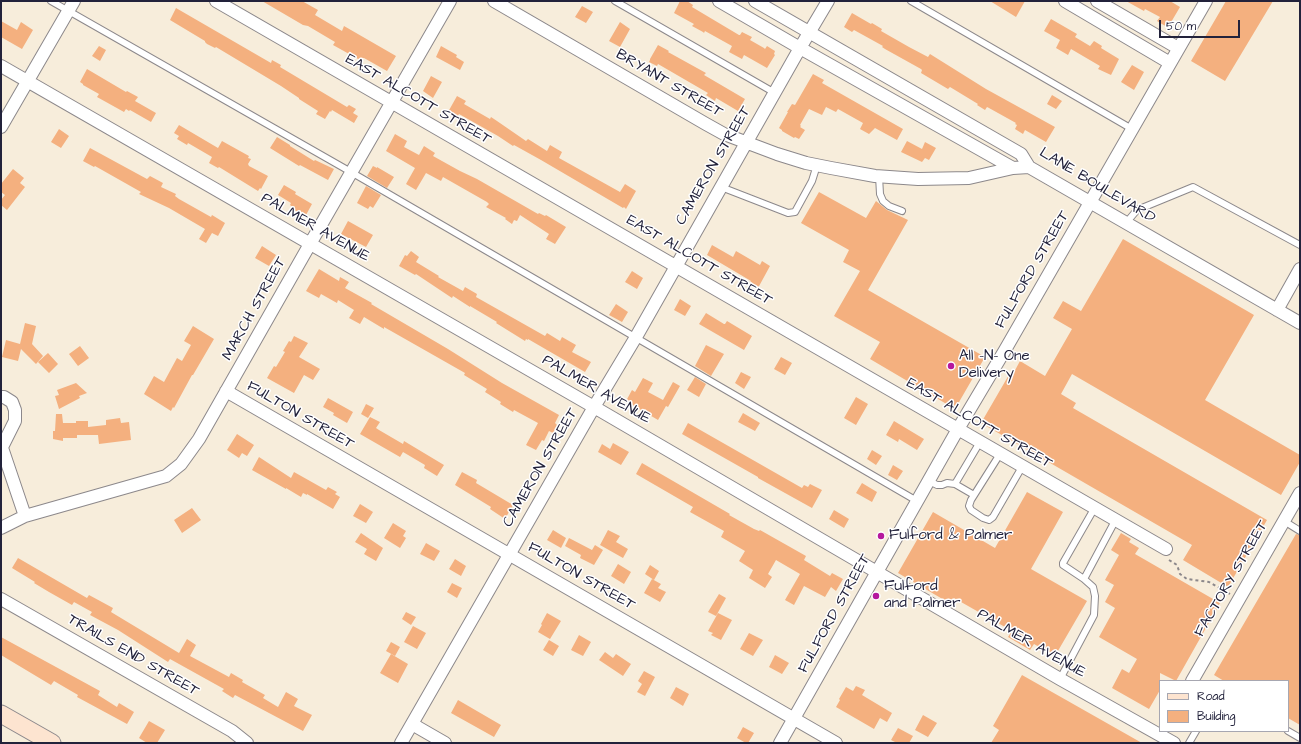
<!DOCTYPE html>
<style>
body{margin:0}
#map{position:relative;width:1301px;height:744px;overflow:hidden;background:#f7eddb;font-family:"Architects Daughter",sans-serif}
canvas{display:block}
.frame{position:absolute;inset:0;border:2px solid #22223b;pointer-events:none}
.legend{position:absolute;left:1159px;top:680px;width:130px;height:52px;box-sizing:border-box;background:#fff;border:1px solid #a7a7b1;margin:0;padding:5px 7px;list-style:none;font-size:12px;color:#22223b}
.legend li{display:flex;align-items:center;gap:8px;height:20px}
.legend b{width:20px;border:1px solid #a7a7b1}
.scale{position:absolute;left:1159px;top:20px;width:81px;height:18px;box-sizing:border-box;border:2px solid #22223b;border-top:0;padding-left:5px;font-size:12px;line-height:14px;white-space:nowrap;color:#22223b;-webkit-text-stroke:3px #fff;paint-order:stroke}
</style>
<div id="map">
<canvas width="1301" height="744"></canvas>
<div class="frame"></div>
<ul class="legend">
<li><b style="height:5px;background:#fde4d0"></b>Road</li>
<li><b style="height:11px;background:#f4b07f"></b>Building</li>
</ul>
<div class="scale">50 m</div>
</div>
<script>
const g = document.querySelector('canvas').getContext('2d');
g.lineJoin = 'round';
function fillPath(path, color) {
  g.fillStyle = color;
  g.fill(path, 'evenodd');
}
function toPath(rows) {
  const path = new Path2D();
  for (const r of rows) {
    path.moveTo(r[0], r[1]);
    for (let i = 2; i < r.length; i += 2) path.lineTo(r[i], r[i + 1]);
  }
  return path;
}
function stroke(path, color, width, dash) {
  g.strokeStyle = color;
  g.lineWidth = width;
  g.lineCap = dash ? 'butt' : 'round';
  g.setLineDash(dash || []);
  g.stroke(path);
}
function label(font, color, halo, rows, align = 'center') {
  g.font = font + ' "Architects Daughter",sans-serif';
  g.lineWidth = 3;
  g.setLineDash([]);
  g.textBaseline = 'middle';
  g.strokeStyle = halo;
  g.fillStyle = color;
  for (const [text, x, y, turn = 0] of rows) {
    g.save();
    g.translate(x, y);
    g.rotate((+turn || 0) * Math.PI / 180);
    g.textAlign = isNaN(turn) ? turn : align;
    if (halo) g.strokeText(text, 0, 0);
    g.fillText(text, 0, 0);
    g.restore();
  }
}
const building = toPath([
 [262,1,302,1,318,10,315,15,342,31,344,26,396,56,387,71,364,58,362,58,360,60,333,45,335,42,308,26,303,25],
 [680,1,687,1,693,5,692,7,739,35,740,35,742,32,752,37,750,40,764,48,765,49,767,46,775,51,774,54,775,55,767,68,744,55,742,59,729,52,732,46,705,31,704,33,703,32,692,26,694,24,674,13],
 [990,1,1025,1,1016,17],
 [1126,1,1170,1,1180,7,1170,24,1169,23,1167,27,1157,21,1160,17,1145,9,1144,11],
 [1226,1,1273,1,1225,81,1191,61],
 [582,6,593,12,586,23,575,17],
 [176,8,271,63,272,60,281,65,280,67,347,107,349,105,356,109,353,113,358,116,354,123,332,110,331,112,330,111,325,119,316,114,318,111,299,99,299,98,281,86,216,47,215,48,207,44,205,42,205,41,170,20],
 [852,13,871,24,872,23,882,29,881,31,909,47,928,57,930,54,986,89,1055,127,1046,142,1025,130,1023,134,1015,129,1017,125,1015,124,1016,123,989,108,987,107,985,110,977,105,978,104,950,87,948,89,921,73,922,70,921,69,885,49,882,47,883,46,854,30,852,32,844,27],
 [1051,19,1077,34,1075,37,1090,46,1094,41,1102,46,1101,48,1119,59,1111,75,1098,69,1100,66,1071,49,1068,55,1056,48,1060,40,1044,31],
 [1,21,17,30,21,22,33,30,22,49,1,37],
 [620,22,630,29,620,47,609,41],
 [658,45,669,51,668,52,706,73,704,75,745,99,738,111,716,98,715,101,706,95,708,93,658,64,657,66,649,62,650,60,650,59],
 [99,46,106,50,100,61,92,56],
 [441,46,457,55,456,57,464,62,460,70,436,57],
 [1132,65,1144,72,1134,90,1121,82],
 [87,69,126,92,127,91,138,97,135,101,156,113,151,122,130,110,129,111,126,109,124,112,97,97,99,94,83,85,83,84,80,82],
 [813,74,824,80,822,83,903,129,897,140,875,128,869,134,860,129,863,123,838,109,836,112,826,107,822,115,809,109,800,125,801,126,800,127,805,130,799,139,795,137,794,138,782,131,782,130,779,128,788,112,787,112,792,104,795,105],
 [431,76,442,82,433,98,423,91],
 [1052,95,1062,101,1056,109,1047,104],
 [457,96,466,101,464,104,490,119,491,117,497,121,526,141,528,139,547,151,550,145,562,152,559,158,620,192,625,184,636,191,626,209,624,207,623,208,541,160,514,145,513,146,498,136,459,114,457,117,448,112],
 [179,125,218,148,222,141,249,156,248,158,251,159,248,164,249,166,268,176,261,189,260,188,258,191,219,167,218,168,209,163,212,157,188,143,187,145,177,139,179,136,174,133],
 [59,129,69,136,61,148,51,142],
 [395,134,407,141,404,147,419,155,424,146,435,153,433,156,460,171,477,179,538,214,539,213,545,216,546,215,566,227,555,244,546,239,549,234,520,215,517,221,514,220,512,224,505,219,506,218,486,207,489,204,487,202,443,177,441,181,426,173,416,190,406,184,415,168,386,151],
 [277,137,290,145,290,146,314,161,315,160,334,169,328,180,300,165,299,166,270,148],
 [907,141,922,149,925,142,936,148,929,160,925,158,922,162,901,152],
 [90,148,147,179,150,176,163,183,161,187,176,194,175,196,179,199,211,217,212,215,225,223,218,236,212,233,206,243,199,239,205,229,169,208,139,194,141,192,95,166,94,167,83,161],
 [373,166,377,168,377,167,394,177,387,188,367,176],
 [13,169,24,178,20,183,25,187,7,210,1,205,1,200,5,195,1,192,1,184],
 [284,185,296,192,295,194,312,204,306,215,302,212,302,214,294,210,295,209,290,205,291,203,278,195],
 [366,186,381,195,373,208,370,206,368,209,357,203],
 [819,192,866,218,876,201,887,210,908,220,868,290,985,357,955,409,870,359,880,342,834,316,860,271,843,262,849,250,801,223],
 [348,221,373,235,366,247,341,234],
 [1123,239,1254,315,1205,400,1300,455,1300,462,1281,495,1072,374,1061,394,1076,403,1073,408,1267,520,1228,587,1183,560,1192,545,981,423,1010,373,1013,374,1020,361,1045,376,1072,329,1053,318,1063,301,1081,311],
 [712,245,733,257,736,251,760,265,762,261,770,266,758,288,750,283,751,281,707,255],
 [262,246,276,255,269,266,255,258],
 [411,251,419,257,416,262,439,276,438,277,463,291,465,287,477,294,476,297,545,336,547,333,560,341,562,337,576,345,572,352,591,362,585,372,528,339,528,340,526,339,525,341,496,323,497,322,470,306,470,307,453,296,452,298,416,274,415,275,399,266,405,255,407,256],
 [319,269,339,281,340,277,349,282,345,288,372,303,371,304,448,349,502,383,559,415,555,423,557,425,553,433,549,431,544,441,542,440,536,450,526,445,538,423,514,410,513,412,500,404,501,402,485,392,487,389,464,375,465,373,384,327,384,329,364,317,360,324,349,318,354,310,338,300,337,303,321,294,319,298,306,291],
 [632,271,643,278,637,289,625,282],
 [680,299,691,306,685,316,674,310],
 [616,304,628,312,622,322,609,315],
 [706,313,724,324,725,324,727,321,752,336,744,350,699,324],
 [25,323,36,326,32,344,43,356,36,364,21,349,18,361,2,357,6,340,20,344],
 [193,326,214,339,193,375,192,375,174,408,173,407,171,411,144,394,154,376,164,382,177,358,182,361,191,345,184,341],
 [294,336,308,343,299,357,320,369,313,380,304,375,294,393,267,378,274,366,276,367,285,352,283,351,289,341,291,342],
 [706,345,724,354,711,376,695,366],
 [80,346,89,358,78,366,69,354],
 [48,353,58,364,49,373,38,362],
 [781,357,792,363,785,375,774,369],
 [741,372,751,377,744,389,735,383],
 [695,377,706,384,699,397,687,390],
 [643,378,653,383,648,392,663,400,673,382,680,386,668,407,666,406,658,420,626,401,632,390,635,392],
 [76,383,87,393,79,396,80,398,59,409,55,396,59,395,57,390],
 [856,397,868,404,856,425,844,418],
 [328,398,353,412,347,423,333,415,334,413,323,407],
 [366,404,374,408,368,418,361,414],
 [743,413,760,423,755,431,738,422],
 [56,414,62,414,63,423,76,423,76,421,88,421,88,427,106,425,106,420,120,418,121,423,129,422,131,440,99,444,98,435,77,435,77,438,63,438,63,441,53,439,53,431,55,431],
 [370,417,380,422,376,428,379,430,403,444,404,441,444,465,437,476,424,468,425,465,403,452,400,457,360,434],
 [894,421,924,439,917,450,899,439,898,442,886,435],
 [688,423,802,488,804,485,808,487,810,484,822,490,812,508,758,478,758,477,682,434],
 [237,434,254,445,247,456,242,453,239,458,227,450],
 [613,443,629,452,621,465,598,452,602,444,610,449],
 [872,450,882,456,876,465,867,459],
 [259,457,291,478,294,472,326,490,328,487,337,492,335,494,340,497,333,509,307,494,307,495,303,493,301,497,286,488,286,489,252,470],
 [642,463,730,514,729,515,754,529,759,531,760,530,806,556,804,560,830,576,832,573,843,579,836,591,831,587,825,597,804,586,794,605,785,600,800,574,776,560,768,574,772,577,765,588,749,578,753,570,739,561,745,551,721,537,724,531,690,512,693,507,636,474],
 [893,465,903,471,897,480,888,475],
 [462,472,477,480,476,483,513,505,505,519,490,509,491,507,455,485],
 [862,483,877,492,872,502,856,493],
 [1027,492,1063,512,1031,569,1087,601,1055,656,1034,644,1030,650,1008,637,1012,631,954,598,951,604,898,573,933,512,995,548],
 [360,504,373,512,366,523,353,516],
 [192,508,201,520,182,533,174,520],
 [834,510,849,519,844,528,829,519],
 [393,523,406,531,403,536,406,538,400,548,384,538],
 [553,530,566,538,561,548,547,540],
 [608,530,620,536,616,542,628,549,623,558,600,545],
 [361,533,383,548,376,561,364,554,367,549,355,542],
 [1121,533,1131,539,1129,542,1139,548,1135,554,1220,603,1176,681,1160,673,1160,690,1149,709,1112,688,1122,669,1129,673,1137,659,1099,637,1115,608,1105,602,1114,585,1105,580,1119,555,1111,550],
 [1296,534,1300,535,1300,725,1288,718,1288,681,1224,681,1214,675],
 [569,538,592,550,595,545,603,550,594,565,580,558,581,555,565,546],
 [426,543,440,551,434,561,420,554],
 [18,558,87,598,89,595,113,608,111,612,179,653,187,639,196,645,190,656,229,677,231,673,243,680,242,682,265,695,263,698,278,707,286,692,298,699,294,706,312,715,303,731,235,695,233,698,222,691,224,689,170,659,168,662,118,630,90,615,92,612,74,602,72,605,49,592,34,583,35,582,12,568],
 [455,559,466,566,461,576,449,569],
 [618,564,631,572,624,584,611,576],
 [650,565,659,571,654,580,645,574],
 [652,579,661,584,658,588,666,592,660,602,644,593],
 [452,583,462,588,457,598,447,592],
 [719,594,726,598,716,616,708,612],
 [406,612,416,617,411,625,402,619],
 [547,613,561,621,550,639,538,632,542,625,541,624],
 [718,613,732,620,721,640,711,635,713,633,708,631],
 [413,626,426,633,417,649,404,642],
 [749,633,763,640,753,656,740,649],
 [579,635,591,642,583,656,571,650],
 [1,637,100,691,98,695,117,707,119,703,134,712,127,724,77,697,78,695,54,681,51,685,1,655],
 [549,640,559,646,553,656,543,650],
 [391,642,400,647,395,656,386,651],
 [605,652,613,658,616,654,631,664,623,676,599,660],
 [391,654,408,664,398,683,380,673],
 [775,655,789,663,782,674,769,667],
 [644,671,655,677,645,696,637,692,642,684,638,681],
 [1022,675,1142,743,991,743,999,730,993,726],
 [856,686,865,690,862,695,892,713,887,722,880,718,874,729,836,707,840,700,839,699,846,687,853,691],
 [676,687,689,694,683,706,670,698],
 [458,700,501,725,494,737,451,713],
 [923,715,937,723,928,737,915,730],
 [149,721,165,730,157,743,147,743,139,738],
 [743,727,754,733,748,743,746,743,737,738],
 [898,728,913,736,909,743,897,743,891,740]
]);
const path = toPath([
 [1169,560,1177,565,1180,574,1187,579,1209,582,1230,594]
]);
const lane = toPath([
 [51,1,344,168,917,501],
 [615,1,775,93],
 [911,1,1132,129],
 [879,176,880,194,883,201,889,206,902,211],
 [721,187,788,213,795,212,812,181,817,165],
 [1126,223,1137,210,1193,187,1300,245],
 [1000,454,971,500,969,506,971,510,983,518,989,520,993,517,1022,467],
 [929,481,937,485,942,485,947,483,955,484,974,495],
 [955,484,980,442],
 [1284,521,1300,531],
 [1084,579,1115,521],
 [1060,679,1094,615,1095,596,1093,587,1084,579,1063,565,1063,563,1094,509],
 [1288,731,1300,738],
 [1189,743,1196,731]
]);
const street = toPath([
 [216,1,1166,549],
 [494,1,706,124,724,134,777,154,806,163,831,168,875,176,918,179,969,178,1013,168,1029,167],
 [719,1,800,48,1013,168],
 [755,1,1021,154,1029,167,1300,323],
 [1065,1,1170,63],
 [1097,1,1178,48],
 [1,66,594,407,1060,679,1174,743],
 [1,127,74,1],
 [1277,310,1300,269],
 [226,391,836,743],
 [1,397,4,397,12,402,15,410,15,421,2,447],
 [1,445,25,516],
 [1,528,25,516,166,476,181,464,199,439,310,244,450,1],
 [1,599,232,731,247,743],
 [1192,681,1300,493],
 [412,724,445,743],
 [401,743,594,407,636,337,800,48,828,1],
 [780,743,958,429,1005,350,1206,1]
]);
const secondary = toPath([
 [1,714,52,743]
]);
const markers = [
 [951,366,4,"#b5179e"],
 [881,536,4,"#b5179e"],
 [876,596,4,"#b5179e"]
];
const streetNames = [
 ["BRYANT STREET",669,84,30],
 ["EAST ALCOTT STREET",418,100,30],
 ["CAMERON STREET",714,166,-60],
 ["LANE BOULEVARD",1097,186,31],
 ["PALMER AVENUE",315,228,30],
 ["EAST ALCOTT STREET",699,261,30],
 ["FULFORD STREET",1033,270,-60],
 ["MARCH STREET",255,309,-61],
 ["PALMER AVENUE",596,390,30],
 ["FULTON STREET",300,416,30],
 ["EAST ALCOTT STREET",979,424,30],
 ["CAMERON STREET",541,468,-60],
 ["FULTON STREET",581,577,30],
 ["FACTORY STREET",1232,579,-60],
 ["FULFORD STREET",835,614,-61],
 ["PALMER AVENUE",1031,644,30],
 ["TRAILS END STREET",133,656,30]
];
const poiNames = [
 ["All -N- One",959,357],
 ["Delivery",959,374],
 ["Fulford & Palmer",889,536],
 ["Fulford",884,587],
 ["and Palmer",884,604]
];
fillPath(building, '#f4b07f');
stroke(lane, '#8c888b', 8);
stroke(street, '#8c888b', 14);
stroke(secondary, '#8c888b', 19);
stroke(path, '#8c888b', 2, [3, 3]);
stroke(lane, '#fff', 6);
stroke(street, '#fff', 12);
stroke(secondary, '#fde4d0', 17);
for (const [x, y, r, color] of markers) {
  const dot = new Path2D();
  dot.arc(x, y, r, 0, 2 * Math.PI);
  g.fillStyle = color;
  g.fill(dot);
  stroke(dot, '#fff', 1.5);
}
label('15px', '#22223b', '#fff', streetNames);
label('15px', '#22223b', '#fff', poiNames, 'left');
</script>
